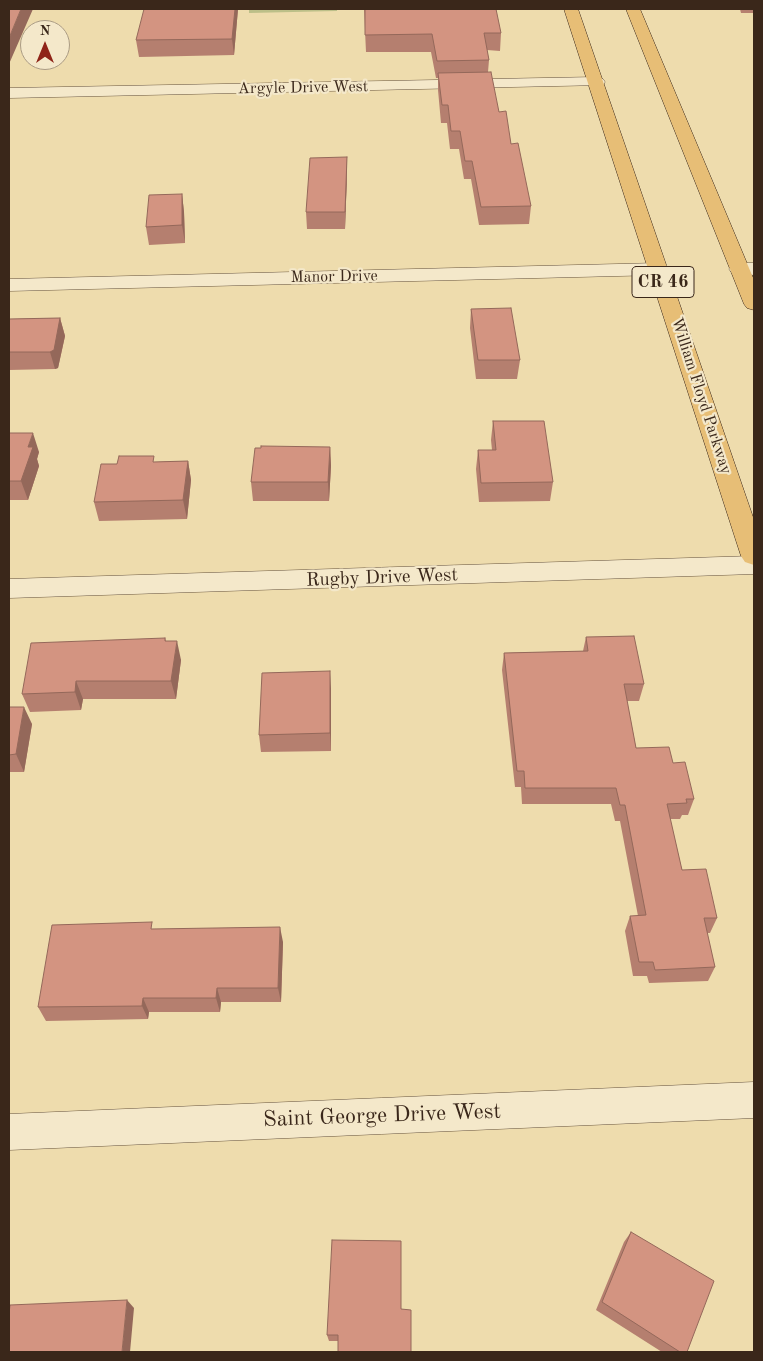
<!DOCTYPE html>
<style>
body{margin:0}
#map{position:relative;width:763px;height:1361px;overflow:hidden;background:#eedcad;font-family:"Old Standard TT",serif}
canvas{display:block}
.frame{position:absolute;inset:0;border:10px solid #3a271a;pointer-events:none}
.north{position:absolute;left:20px;top:20px;width:50px;height:50px;box-sizing:border-box;background:#f4e8ca;border:1px solid #aa9b84;border-radius:50%;rotate:0deg;font-size:14px;font-weight:700;line-height:20px;text-align:center;color:#3a271a}
.north::after{content:'';display:block;margin:auto;width:18px;height:22px;background:#8f2418;clip-path:polygon(50% 0,100% 100%,50% 72%,0 100%)}
</style>
<div id="map">
<canvas width="763" height="1361"></canvas>
<div class="frame"></div>
<div class="north">N</div>
</div>
<script>
const g = document.querySelector('canvas').getContext('2d');
g.lineJoin = 'round';
function fillPath(path, color) {
  g.fillStyle = color;
  g.fill(path, 'evenodd');
}
function toPath(rows) {
  const path = new Path2D();
  for (const r of rows) {
    path.moveTo(r[0], r[1]);
    for (let i = 2; i < r.length; i += 2) path.lineTo(r[i], r[i + 1]);
  }
  return path;
}
function stroke(path, color, width, dash) {
  g.strokeStyle = color;
  g.lineWidth = width;
  g.lineCap = dash ? 'butt' : 'round';
  g.setLineDash(dash || []);
  g.stroke(path);
}
function label(font, color, halo, rows, align = 'center') {
  g.font = font + ' "Old Standard TT",serif';
  g.lineWidth = 4.5;
  g.setLineDash([]);
  g.textBaseline = 'middle';
  g.strokeStyle = halo;
  g.fillStyle = color;
  for (const [text, x, y, turn = 0] of rows) {
    g.save();
    g.translate(x, y);
    g.rotate((+turn || 0) * Math.PI / 180);
    g.textAlign = isNaN(turn) ? turn : align;
    if (halo) g.strokeText(text, 0, 0);
    g.fillText(text, 0, 0);
    g.restore();
  }
}
const green = toPath([
 [249,9,337,9,337,11,249,13]
]);
const minor = toPath([
 [597,77,603,79,605,82,603,85,9,98,9,88,597,77],
 [659,263,666,265,669,269,666,273,659,275,9,291,9,279,659,263],
 [739,263,754,263,754,275,732,273,729,269,732,265,739,263],
 [754,556,754,574,9,598,9,579,754,556],
 [754,1082,754,1118,9,1150,9,1114,754,1082]
]);
const trunk = toPath([
 [564,9,578,9,754,520,754,565,745,562,741,556,564,9],
 [626,9,640,9,754,280,754,310,747,308,744,304,626,9]
]);
const wall = toPath([
 [238,9,234,55,139,57,136,40],
 [364,9,501,33,500,51,487,50,489,60,488,72,499,112,511,144,531,206,529,224,479,225,471,179,464,179,459,149,450,149,447,123,441,123,438,90,438,78,436,78,431,52,366,52],
 [740,9,754,9,754,13,741,13],
 [347,157,347,174,345,229,307,229,306,212],
 [182,194,184,212,185,243,149,245,146,227],
 [471,309,520,360,517,379,476,379,470,328],
 [60,318,65,336,58,368,55,369,9,370,9,319],
 [493,421,553,482,550,501,479,502,476,469,478,450,492,450,491,440],
 [9,433,39,452,37,459,39,466,28,500,9,500],
 [330,447,331,466,329,501,253,501,251,482,261,448],
 [188,461,191,480,187,519,99,521,94,502,155,462],
 [586,637,644,684,639,701,627,701,636,748,673,763,694,799,688,815,682,815,680,819,670,819,682,870,717,918,710,933,707,933,715,967,708,981,649,983,647,976,633,976,625,931,630,916,638,916,620,821,615,821,611,804,522,804,521,787,515,787,502,670,504,653,583,651],
 [165,638,166,641,181,660,176,699,83,699,81,710,30,712,22,694],
 [331,689,331,751,261,752,259,735],
 [9,707,32,724,24,772,9,772],
 [154,929,283,942,281,1002,221,1002,220,1012,149,1012,148,1019,46,1021,38,1007],
 [631,1232,687,1352,662,1352,596,1310,624,1242],
 [401,1241,338,1341,329,1341,327,1335]
]);
const shadedWall = toPath([
 [21,9,33,9,9,64,9,38],
 [235,9,238,9,234,55,232,39],
 [347,157,347,174,345,229,345,212],
 [182,194,184,212,185,243,182,225],
 [60,318,65,336,58,368,55,369,50,352],
 [33,433,39,452,37,459,39,466,28,500,21,481,28,447],
 [330,447,331,466,329,501,328,482],
 [188,461,191,480,187,519,183,500],
 [177,641,181,660,176,699,171,681],
 [330,671,331,689,331,751,330,733],
 [76,681,83,699,81,710,75,692],
 [24,707,32,724,24,772,16,754],
 [280,927,283,942,281,1002,278,988],
 [217,988,221,1002,220,1012,216,998],
 [143,998,149,1012,148,1019,142,1006],
 [127,1300,134,1308,130,1352,122,1352]
]);
const building = toPath([
 [9,9,21,9,9,38,9,9],
 [144,9,235,9,232,39,136,40,144,9],
 [365,9,496,9,501,33,484,33,489,60,437,61,432,34,365,35,365,9],
 [491,72,499,112,506,111,511,144,518,143,531,206,481,207,472,161,465,161,460,131,451,131,448,105,442,105,438,73,491,72],
 [347,157,345,212,306,212,310,158,347,157],
 [182,194,182,225,146,227,149,195,182,194],
 [511,308,520,360,478,360,471,309,511,308],
 [60,318,54,350,50,352,9,352,9,319,60,318],
 [493,421,544,421,553,482,481,483,478,450,496,450,493,421],
 [9,433,33,433,28,447,33,447,21,481,9,481,9,433],
 [261,446,330,447,328,482,251,482,255,448,261,448,261,446],
 [119,456,154,456,153,462,188,461,183,500,94,502,101,464,117,464,119,456],
 [634,636,644,684,624,684,636,748,669,747,673,763,685,762,694,799,686,799,687,803,667,804,682,870,706,869,717,918,704,918,715,967,655,970,653,962,639,962,630,916,646,915,625,805,620,805,616,788,525,788,524,771,517,771,504,653,588,651,586,637,634,636],
 [165,638,165,641,177,641,171,681,76,681,75,692,22,694,31,643,165,638],
 [330,671,330,733,259,735,262,673,330,671],
 [9,707,24,707,16,754,9,755,9,707],
 [152,922,151,929,280,927,278,988,217,988,216,998,143,998,142,1006,38,1007,52,925,152,922],
 [631,1232,714,1281,687,1352,680,1352,602,1302,631,1232],
 [332,1240,401,1241,401,1309,411,1310,411,1352,338,1352,338,1335,327,1335,332,1240],
 [127,1300,122,1352,9,1352,9,1314,10,1305,127,1300]
]);
const farStreetnames = [
 ["Argyle Drive West",303,88,-1],
 ["Manor Drive",334,277,-1],
 ["William Floyd Parkway",701,396,72]
];
const shields = [
 [663,282,62]
];
const shieldNames = [
 ["CR 46",663,282]
];
const streetNames = [
 ["Rugby Drive West",382,578,-2]
];
const nearStreetnames = [
 ["Saint George Drive West",382,1116,-2]
];
fillPath(green, '#bcbf88');
stroke(minor, '#67543f', 1);
stroke(trunk, '#3a271a', 1);
fillPath(minor, '#f4e8ca');
fillPath(trunk, '#e7be76');
fillPath(wall, '#b57f6f');
fillPath(shadedWall, '#94685a');
fillPath(building, '#d39481');
stroke(building, '#94685a', 1);
label('16px', '#3a271a', '#f4e8ca', farStreetnames);
for (const [x, y, w] of shields) {
  const box = new Path2D();
  box.roundRect(x - w / 2, y - 15.5, w, 31, 4);
  g.fillStyle = '#f4e8ca';
  g.fill(box);
  stroke(box, '#3a271a', 1);
}
label('bold 18px', '#3a271a', null, shieldNames);
label('19px', '#3a271a', '#f4e8ca', streetNames);
label('22px', '#3a271a', '#f4e8ca', nearStreetnames);
</script>
